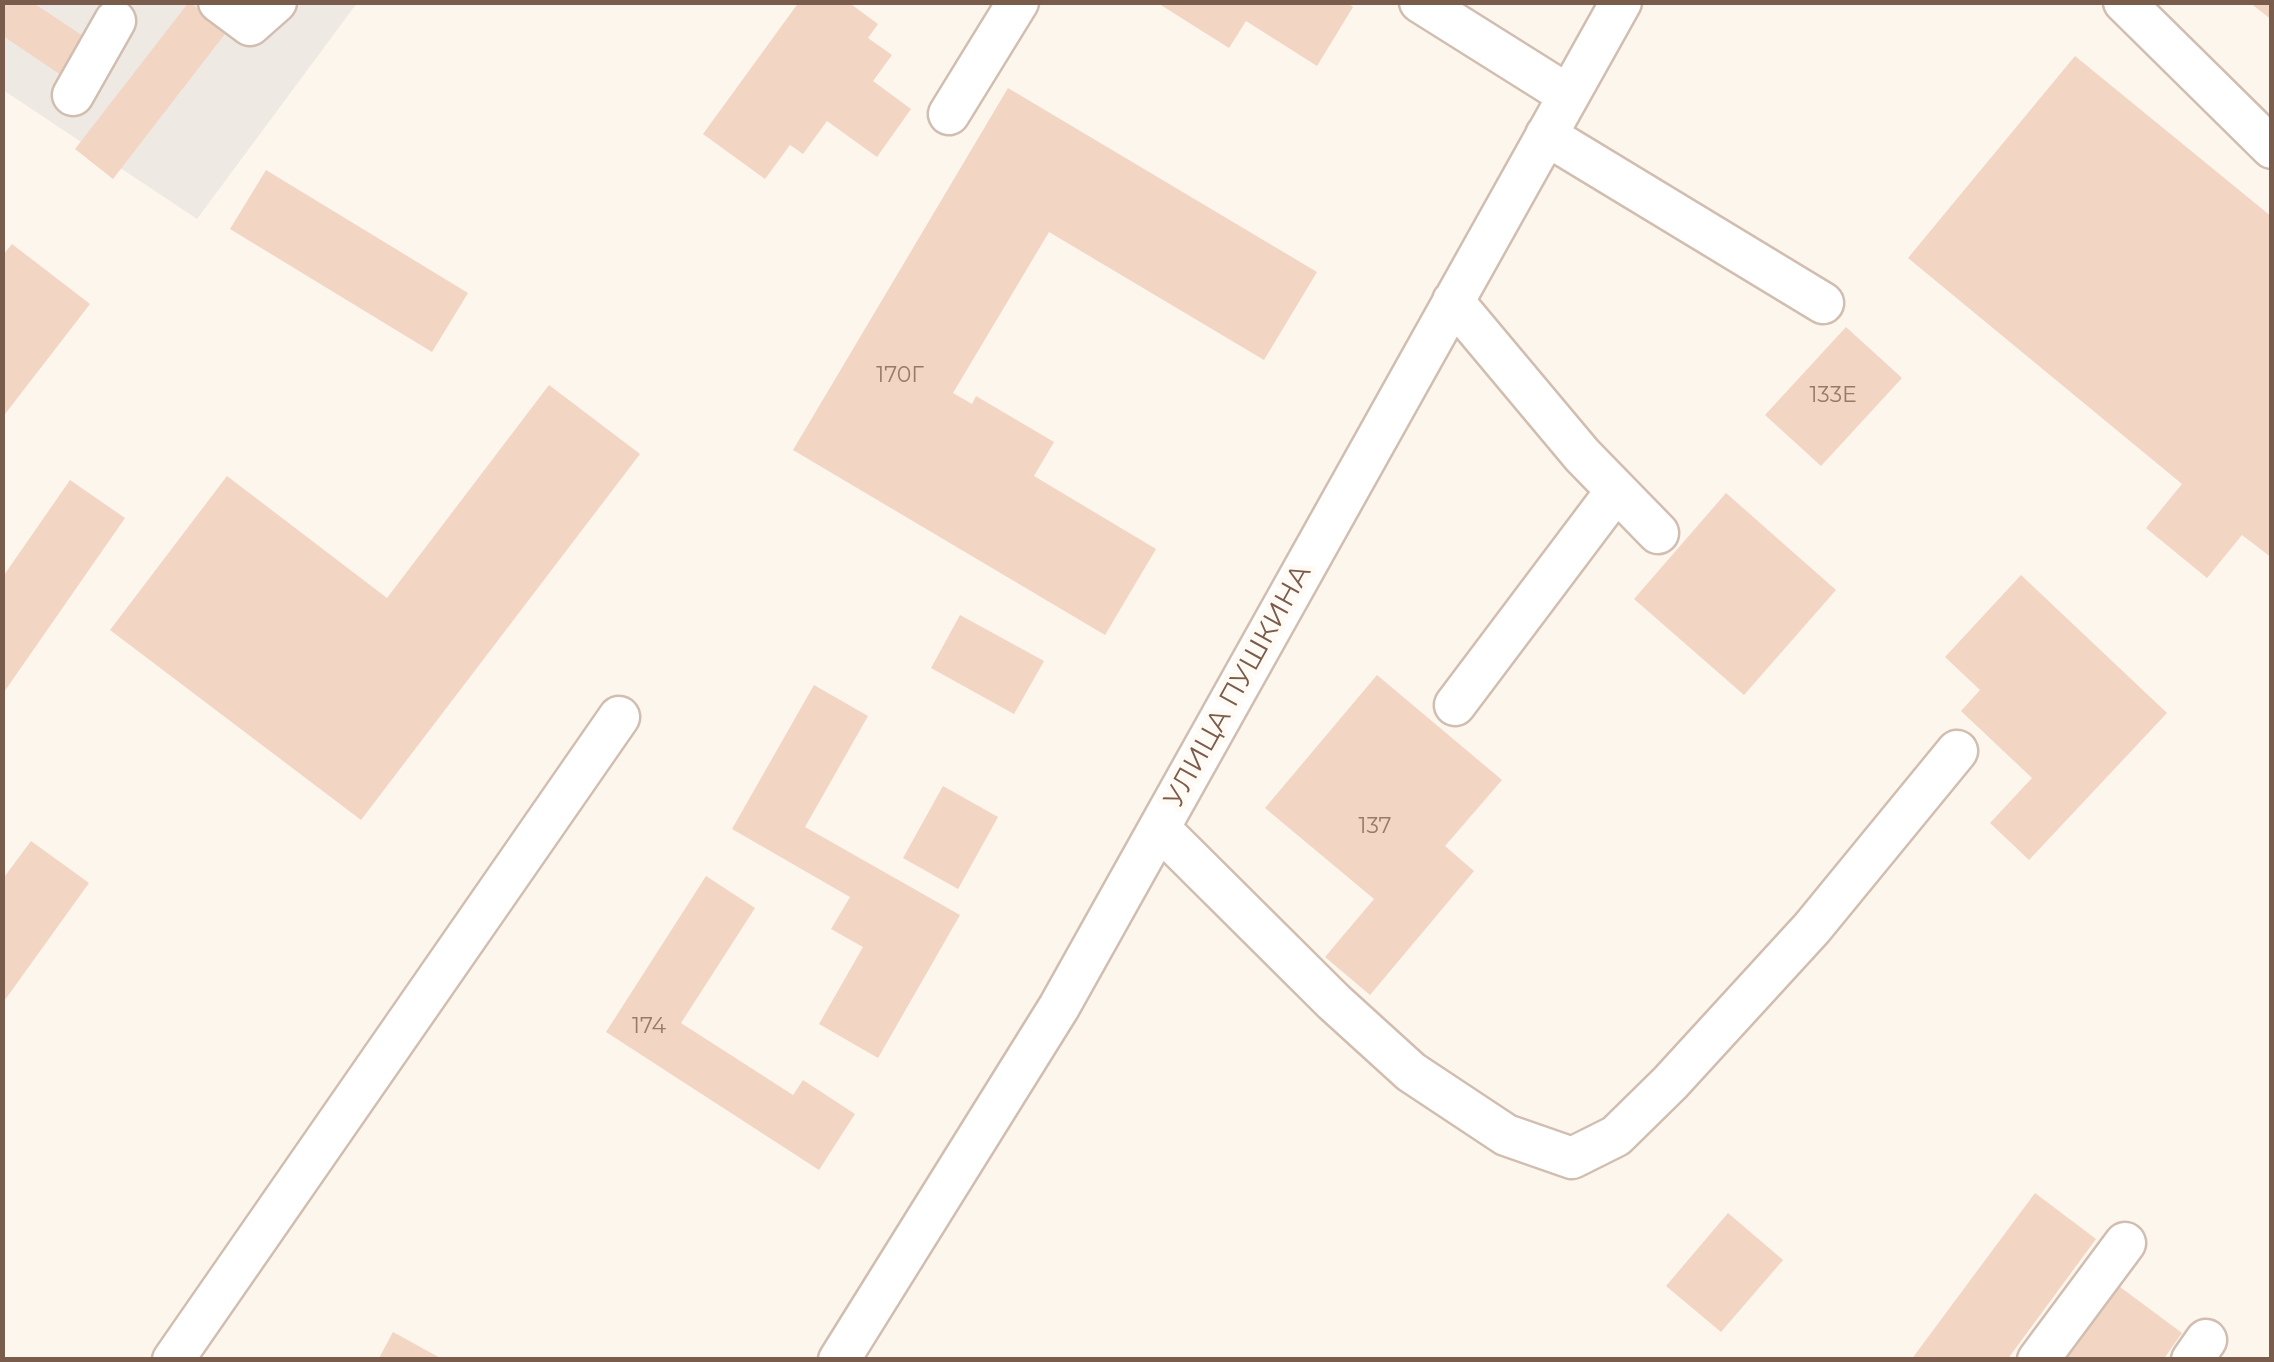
<!DOCTYPE html>
<meta charset="utf-8">
<style>
body{margin:0}
#map{position:relative;width:2274px;height:1362px;overflow:hidden;background:#fdf6ec;font-family:Montserrat,sans-serif}
canvas{display:block}
.frame{position:absolute;inset:0;border:5px solid #7a5c4d;pointer-events:none}
</style>
<div id="map">
<canvas width="2274" height="1362"></canvas>
<div class="frame"></div>
</div>
<script>
const g = document.querySelector('canvas').getContext('2d');
g.lineJoin = 'round';
function fillPath(path, color) {
  g.fillStyle = color;
  g.fill(path, 'evenodd');
}
function toPath(rows) {
  const path = new Path2D();
  for (const r of rows) {
    path.moveTo(r[0], r[1]);
    for (let i = 2; i < r.length; i += 2) path.lineTo(r[i], r[i + 1]);
  }
  return path;
}
function stroke(path, color, width, dash) {
  g.strokeStyle = color;
  g.lineWidth = width;
  g.lineCap = dash ? 'butt' : 'round';
  g.setLineDash(dash || []);
  g.stroke(path);
}
function label(font, color, halo, rows, align = 'center') {
  g.font = font + ' Montserrat,sans-serif';
  g.lineWidth = 10;
  g.setLineDash([]);
  g.textBaseline = 'middle';
  g.strokeStyle = halo;
  g.fillStyle = color;
  for (const [text, x, y, turn = 0] of rows) {
    g.save();
    g.translate(x, y);
    g.rotate((+turn || 0) * Math.PI / 180);
    g.textAlign = isNaN(turn) ? turn : align;
    if (halo) g.strokeText(text, 0, 0);
    g.fillText(text, 0, 0);
    g.restore();
  }
}
const industrial = toPath([
 [2,3,357,3,197,219,3,90]
]);
const building = toPath([
 [3,2,32,2,86,38,61,75,3,36],
 [189,2,228,30,113,179,75,149],
 [799,2,848,2,878,24,868,38,892,55,873,81,911,109,877,157,827,121,803,154,790,145,765,179,703,134],
 [1156,2,1346,2,1353,7,1317,66,1246,21,1229,48],
 [2249,2,2272,2,2272,20],
 [2075,56,2272,217,2272,558,2242,535,2207,578,2146,528,2182,484,1908,258],
 [1008,88,1317,272,1264,360,1049,232,953,393,972,404,976,396,1054,442,1034,476,1156,549,1105,635,793,450],
 [266,170,468,293,432,352,230,229],
 [12,244,90,304,2,418,2,256],
 [1846,327,1902,378,1821,466,1765,415],
 [549,385,640,454,361,820,110,630,227,476,387,598],
 [70,480,125,518,2,695,2,578],
 [1726,493,1836,590,1744,695,1634,599],
 [2021,575,2167,713,2029,860,1990,823,2032,778,1961,711,1980,690,1945,657],
 [960,615,1044,661,1014,714,931,668],
 [1377,675,1502,780,1445,846,1474,871,1370,995,1325,957,1374,899,1265,808],
 [814,685,868,716,805,827,960,915,878,1058,819,1024,863,947,831,929,850,897,732,829],
 [943,786,998,817,958,889,903,858],
 [31,841,89,883,2,1004,2,880],
 [706,876,755,908,681,1023,793,1095,803,1080,855,1114,819,1170,606,1032],
 [2035,1193,2096,1239,2007,1360,1911,1360],
 [1728,1213,1783,1260,1721,1332,1666,1286],
 [2116,1284,2182,1333,2163,1360,2060,1360],
 [393,1332,444,1360,378,1360]
]);
const minor = toPath([
 [219,2,250,25,276,2],
 [1420,2,1568,95],
 [2124,2,2272,148],
 [73,95,115,21],
 [949,114,1018,2],
 [1546,135,1823,303],
 [1453,301,1582,455,1658,533],
 [1455,705,1616,491],
 [1159,828,1334,1002,1411,1072,1506,1135,1572,1158,1616,1136,1670,1083,1812,928,1957,751],
 [173,1360,619,717],
 [839,1360,1059,1007,1621,2],
 [2038,1360,2125,1243],
 [2192,1360,2206,1340]
]);
const numberNames = [
 ["170Г",900,376],
 ["133Е",1833,396],
 ["137",1375,827],
 ["174",649,1027]
];
const streetNames = [
 ["УЛИЦА ПУШКИНА",1238,686,-61]
];
fillPath(industrial, '#efe9e4');
fillPath(building, '#f3d5c3');
stroke(minor, '#d1beb0', 45);
stroke(minor, '#fff', 40);
label('22px', '#987a6a', null, numberNames);
label('28px', '#7a5c4d', '#fffaf3', streetNames);
</script>
